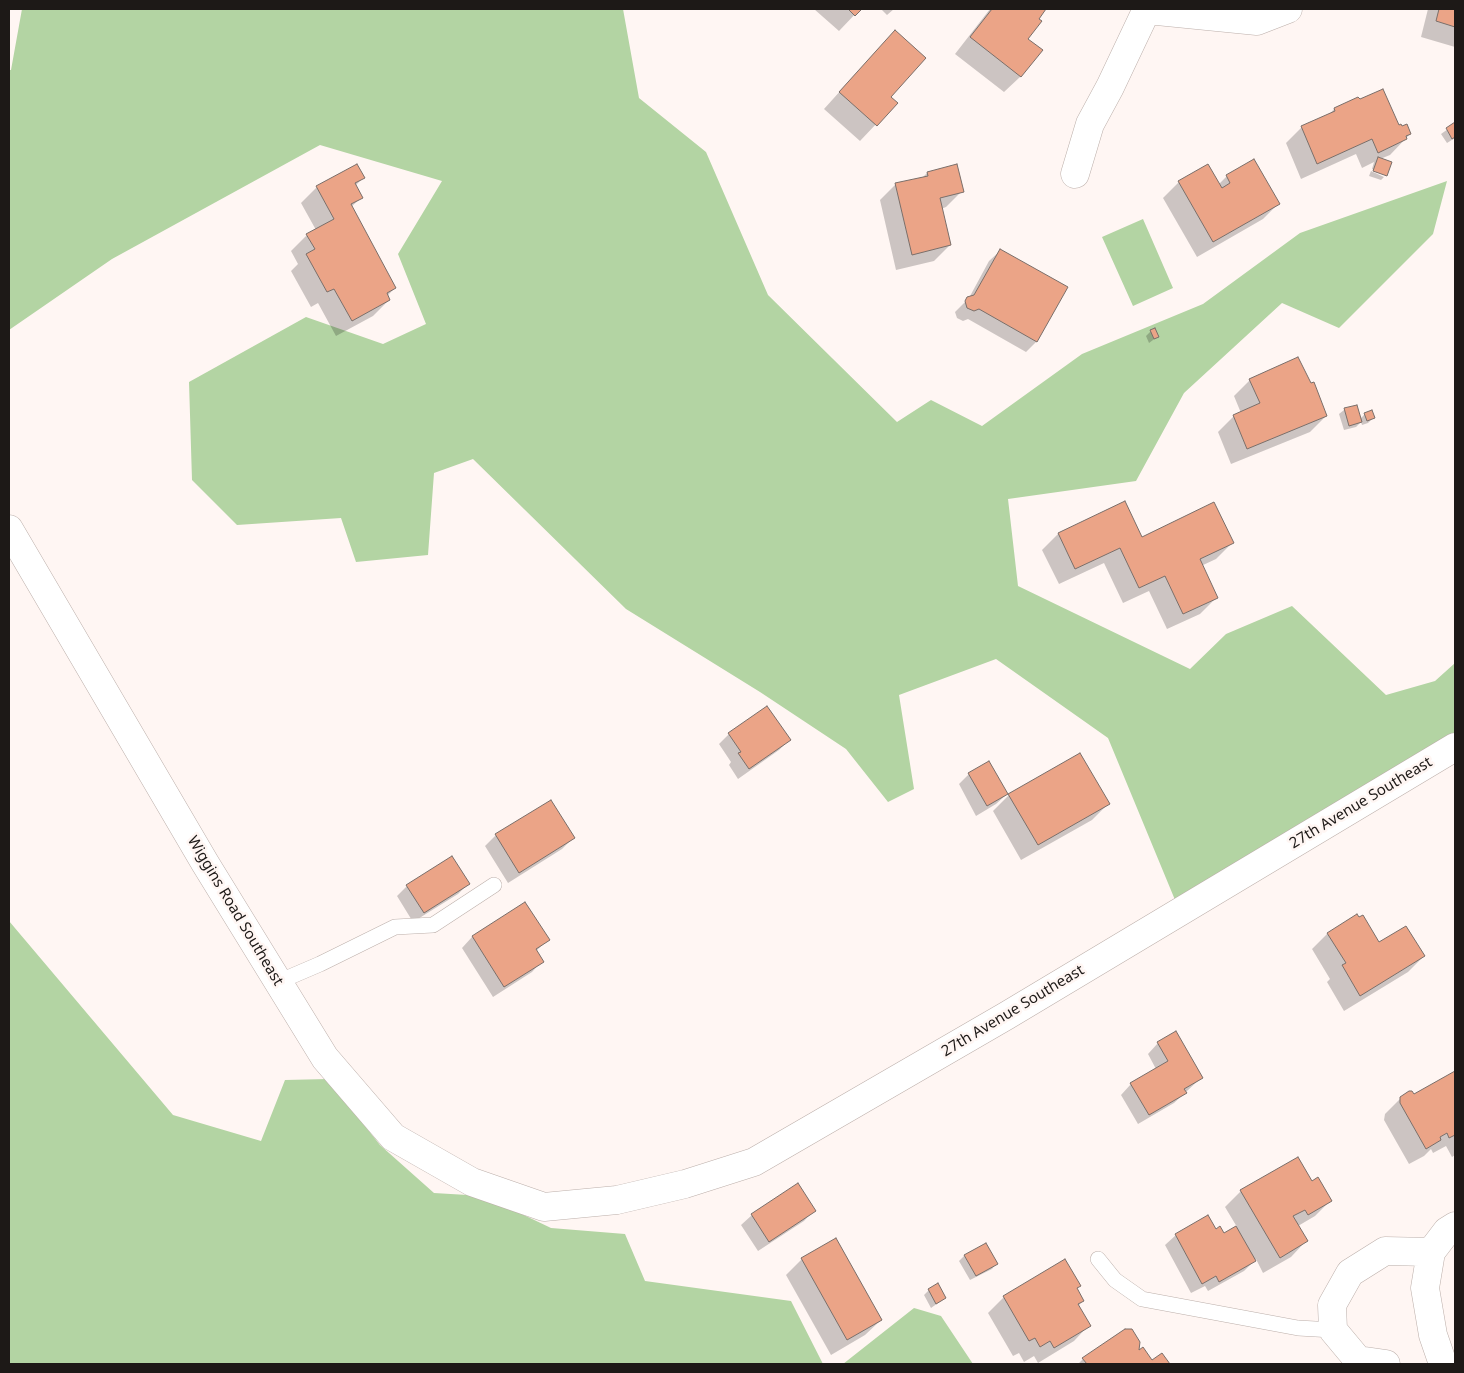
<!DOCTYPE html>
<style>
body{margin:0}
#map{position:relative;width:1464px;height:1373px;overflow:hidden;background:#fff6f3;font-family:"Noto Sans",sans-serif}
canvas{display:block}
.frame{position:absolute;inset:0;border:10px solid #1d1917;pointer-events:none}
</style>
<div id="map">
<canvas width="1464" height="1373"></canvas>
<div class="frame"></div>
</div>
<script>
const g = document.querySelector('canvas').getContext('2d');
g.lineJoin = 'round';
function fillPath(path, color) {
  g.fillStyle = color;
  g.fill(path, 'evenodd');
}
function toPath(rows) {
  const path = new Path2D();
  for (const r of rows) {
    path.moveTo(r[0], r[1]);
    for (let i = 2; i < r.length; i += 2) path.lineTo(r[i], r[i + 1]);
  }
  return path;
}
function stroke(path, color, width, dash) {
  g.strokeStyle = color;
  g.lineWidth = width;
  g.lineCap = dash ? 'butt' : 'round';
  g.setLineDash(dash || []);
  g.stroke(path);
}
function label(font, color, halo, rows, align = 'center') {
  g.font = font + ' "Noto Sans",sans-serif';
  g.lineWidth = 5;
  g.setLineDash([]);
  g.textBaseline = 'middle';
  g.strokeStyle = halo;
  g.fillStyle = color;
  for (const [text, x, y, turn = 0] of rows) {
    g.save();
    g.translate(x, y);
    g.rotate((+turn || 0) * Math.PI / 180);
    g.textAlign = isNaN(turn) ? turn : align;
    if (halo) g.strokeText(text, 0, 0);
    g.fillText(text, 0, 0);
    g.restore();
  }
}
const green = toPath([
 [22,9,623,9,639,98,706,152,768,295,897,422,931,400,982,426,1082,354,1203,304,1300,233,1447,181,1433,234,1339,328,1282,303,1184,393,1136,481,1008,499,1018,586,1190,669,1226,634,1292,606,1386,695,1435,681,1455,663,1455,747,1180,912,1108,738,996,659,899,695,914,789,888,802,846,749,760,692,626,609,473,459,434,473,428,555,356,562,341,518,237,525,192,480,189,382,306,317,383,344,426,324,398,254,442,181,320,145,112,259,9,330,9,70,11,70],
 [1143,219,1173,288,1133,306,1102,237],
 [9,921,173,1115,261,1141,285,1080,328,1079,380,1145,434,1193,484,1196,551,1228,625,1234,645,1281,791,1301,823,1364,9,1364],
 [914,1308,941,1316,973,1364,843,1364]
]);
const shadow = toPath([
 [814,9,860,9,839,31],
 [881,9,894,9,887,15],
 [990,9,1045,9,1037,19,1026,39,1041,50,1020,77,1004,92,955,54],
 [1428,9,1455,9,1455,47,1421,37],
 [879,48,890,97,896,103,860,141,824,109],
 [1358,98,1410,134,1390,155,1380,159,1386,175,1372,169,1374,162,1362,168,1356,154,1301,179,1286,143,1302,127,1328,116,1334,109],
 [1455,124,1455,138,1447,143,1441,134],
 [1371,171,1384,177,1381,180,1369,176],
 [927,173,962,191,946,207,941,209,950,245,934,261,896,270,880,200,896,184,922,178],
 [1227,176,1279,203,1263,219,1197,257,1163,198,1179,182,1218,185],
 [363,178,355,186,361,198,351,207,395,288,387,296,389,300,373,316,336,336,318,303,311,307,291,271,298,264,291,251,307,235,316,230,301,203,317,187],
 [1000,251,1066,288,1036,342,1026,352,968,319,963,321,957,318,955,312,969,298,989,261],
 [1151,331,1157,337,1149,343,1146,336],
 [1250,380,1326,416,1310,432,1231,464,1218,432,1234,416,1241,413,1234,396],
 [1344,410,1360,419,1365,414,1373,418,1368,423,1362,425,1361,422,1356,427,1344,430,1339,414],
 [1124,502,1142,538,1232,543,1216,559,1201,566,1216,598,1200,614,1167,629,1149,591,1123,603,1104,563,1059,584,1042,550,1058,534],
 [729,734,789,740,779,750,738,779,729,765,731,762,719,744],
 [969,774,1007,794,996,804,976,816,959,784],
 [1009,795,1108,804,1092,820,1021,860,993,811],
 [496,835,573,838,562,849,508,883,485,846],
 [468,884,458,894,413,922,397,896,407,886],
 [525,904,548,940,536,951,542,961,532,972,493,997,462,948,472,937],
 [1327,934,1379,944,1424,956,1408,972,1344,1011,1327,982,1330,979,1312,949],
 [1158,1043,1201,1078,1174,1103,1138,1124,1121,1095,1131,1084,1156,1069,1148,1054],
 [1455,1072,1455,1155,1452,1157,1446,1146,1433,1153,1431,1149,1424,1156,1409,1164,1384,1120,1385,1114,1401,1098,1414,1096],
 [1311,1183,1331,1200,1315,1216,1298,1226,1306,1241,1291,1257,1263,1273,1256,1259,1244,1271,1208,1291,1205,1286,1191,1293,1165,1245,1176,1235,1215,1230,1223,1235,1237,1227,1225,1207,1241,1191],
 [814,1210,804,1221,758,1251,741,1225,752,1215],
 [985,1244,996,1264,992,1269,970,1280,959,1261,964,1256],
 [802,1259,881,1320,865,1335,831,1355,786,1275],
 [1079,1286,1076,1290,1083,1301,1078,1306,1089,1325,1074,1341,1038,1363,1034,1356,1024,1362,1019,1353,1013,1356,988,1313,1004,1297],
 [929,1290,945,1298,931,1308,924,1295],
 [1138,1353,1152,1361,1162,1354,1169,1364,1078,1364,1083,1359]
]);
const building = toPath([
 [848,9,862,9,855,16,848,9],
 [992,9,1046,9,1039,19,1042,21,1028,39,1043,50,1021,77,970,37,992,9],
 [1439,9,1455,9,1455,27,1436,21,1439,9],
 [895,30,926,58,891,97,898,103,877,126,839,92,895,30],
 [1383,89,1399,125,1401,124,1402,126,1407,124,1411,134,1406,136,1407,139,1378,153,1372,139,1317,164,1301,126,1335,111,1334,108,1358,97,1360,99,1383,89],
 [1455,122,1455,137,1452,139,1446,128,1455,122],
 [1378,157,1392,162,1387,176,1373,171,1378,157],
 [1254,159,1280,204,1213,242,1178,181,1208,164,1222,188,1230,183,1226,175,1254,159],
 [357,164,365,178,355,183,363,198,351,204,396,288,387,293,390,300,352,321,334,289,327,292,306,254,315,249,306,234,334,219,316,186,357,164],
 [957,164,964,192,940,198,951,245,912,255,895,183,928,176,927,172,957,164],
 [1000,249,1068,287,1037,342,979,309,974,311,967,308,965,301,967,297,974,295,1000,249],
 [1155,328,1159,337,1154,339,1150,330,1155,328],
 [1298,357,1311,383,1314,382,1327,416,1247,449,1233,415,1260,403,1249,379,1298,357],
 [1357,405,1362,422,1349,426,1344,408,1357,405],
 [1372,410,1375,418,1367,421,1364,413,1372,410],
 [1125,501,1142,537,1214,502,1234,543,1200,559,1218,598,1183,614,1165,576,1139,588,1120,548,1075,569,1058,533,1125,501],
 [767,706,791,740,749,769,738,753,741,752,728,733,767,706],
 [1080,753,1110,804,1038,845,1008,794,1080,753],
 [989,761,1008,794,987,806,968,773,989,761],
 [551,800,575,838,519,873,495,834,551,800],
 [452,856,470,884,424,913,406,885,452,856],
 [525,902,550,940,536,949,544,962,504,987,472,936,525,902],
 [1357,914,1359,917,1363,915,1379,942,1406,926,1425,956,1360,996,1342,965,1346,963,1327,933,1357,914],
 [1176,1031,1203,1078,1184,1089,1187,1093,1149,1115,1130,1083,1168,1061,1157,1042,1176,1031],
 [1455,1071,1455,1135,1449,1138,1447,1133,1440,1137,1441,1140,1426,1149,1400,1103,1400,1097,1409,1091,1412,1091,1414,1094,1455,1071],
 [1298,1157,1312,1181,1318,1177,1332,1201,1308,1215,1305,1210,1293,1216,1308,1241,1280,1258,1240,1190,1298,1157],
 [798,1183,816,1211,769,1242,751,1214,798,1183],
 [1208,1215,1216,1229,1220,1226,1224,1233,1236,1226,1256,1261,1219,1282,1216,1276,1202,1284,1175,1234,1208,1215],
 [836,1238,882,1320,847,1340,801,1258,836,1238],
 [986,1243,998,1264,976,1276,964,1255,986,1243],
 [1065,1259,1081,1286,1077,1288,1084,1301,1078,1304,1091,1326,1054,1348,1050,1341,1040,1347,1035,1338,1029,1341,1003,1296,1065,1259],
 [938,1283,946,1298,936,1304,928,1289,938,1283],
 [1125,1329,1132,1329,1140,1342,1139,1350,1143,1347,1152,1360,1162,1353,1170,1364,1087,1364,1082,1358,1125,1329]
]);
const lane = toPath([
 [278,982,320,964,395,927,433,925,494,885],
 [1098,1259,1115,1280,1142,1299,1298,1328,1333,1330]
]);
const street = toPath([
 [1147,10,1257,21,1288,9],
 [1075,174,1090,124,1110,87,1147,9],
 [1431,1252,1425,1288,1433,1335,1443,1364],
 [1386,1364,1358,1360,1333,1330,1332,1305,1350,1273,1385,1251,1431,1252,1447,1231,1455,1226]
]);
const secondary = toPath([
 [9,529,205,863,325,1058,393,1137,472,1182,544,1207,617,1200,685,1184,754,1162,1006,1016,1455,747]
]);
const streetNames = [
 ["27th Avenue Southeast",1361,803,-31],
 ["Wiggins Road Southeast",235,911,59],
 ["27th Avenue Southeast",1013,1011,-31]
];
fillPath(green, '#b3d4a3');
fillPath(shadow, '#0003');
fillPath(building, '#eba487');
stroke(building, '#7a6e69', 1);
stroke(lane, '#bcafaa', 16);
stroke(street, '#bcafaa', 29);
stroke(secondary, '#bcafaa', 29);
stroke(lane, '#fff', 15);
stroke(street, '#fff', 28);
stroke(secondary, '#fff', 28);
label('15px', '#1d1917', '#fff6f3', streetNames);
</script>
